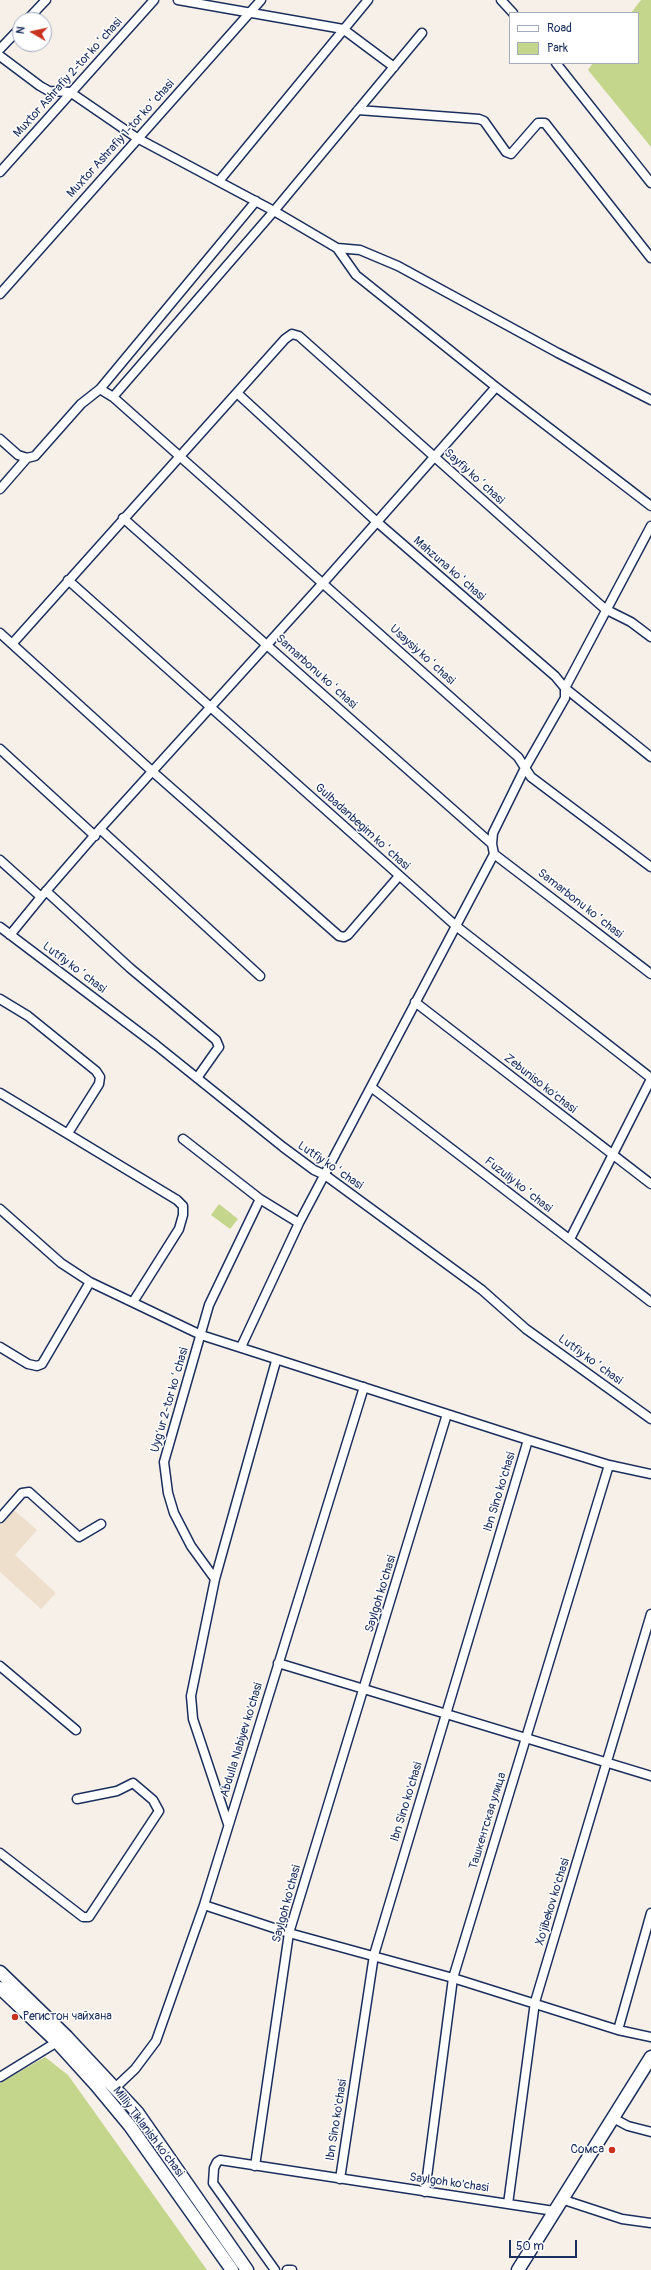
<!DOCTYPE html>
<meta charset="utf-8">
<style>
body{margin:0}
#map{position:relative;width:651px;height:2270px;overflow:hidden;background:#f7f0e8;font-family:Pangolin,sans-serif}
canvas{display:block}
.legend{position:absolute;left:509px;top:12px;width:130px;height:52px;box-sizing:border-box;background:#fff;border:1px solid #a4acbf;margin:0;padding:5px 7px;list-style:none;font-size:12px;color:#1b2f5e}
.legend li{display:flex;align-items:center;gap:8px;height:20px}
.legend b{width:20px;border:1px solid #a4acbf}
.north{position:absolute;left:12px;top:12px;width:40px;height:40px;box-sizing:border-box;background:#fff;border:1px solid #a4acbf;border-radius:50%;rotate:279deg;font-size:11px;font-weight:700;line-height:16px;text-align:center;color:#1b2f5e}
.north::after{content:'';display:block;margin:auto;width:14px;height:18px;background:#c8321e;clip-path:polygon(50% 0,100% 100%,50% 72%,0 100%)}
.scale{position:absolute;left:509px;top:2240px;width:68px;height:18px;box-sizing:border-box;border:2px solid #1b2f5e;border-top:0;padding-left:5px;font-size:12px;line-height:14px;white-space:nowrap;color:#1b2f5e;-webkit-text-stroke:3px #fff;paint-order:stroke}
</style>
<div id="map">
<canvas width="651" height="2270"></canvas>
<ul class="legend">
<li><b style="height:5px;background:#fff"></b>Road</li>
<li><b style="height:11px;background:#c4d68b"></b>Park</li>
</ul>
<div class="north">N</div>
<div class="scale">50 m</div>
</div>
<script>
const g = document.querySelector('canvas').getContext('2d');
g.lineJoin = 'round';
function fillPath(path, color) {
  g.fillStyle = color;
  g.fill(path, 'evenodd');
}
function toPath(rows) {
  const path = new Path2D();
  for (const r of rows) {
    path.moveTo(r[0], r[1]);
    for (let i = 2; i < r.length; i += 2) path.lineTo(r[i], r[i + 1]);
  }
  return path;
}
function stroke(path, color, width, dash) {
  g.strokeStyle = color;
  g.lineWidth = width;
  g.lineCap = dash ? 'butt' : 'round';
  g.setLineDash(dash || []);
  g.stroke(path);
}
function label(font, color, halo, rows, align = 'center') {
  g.font = font + ' Pangolin,sans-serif';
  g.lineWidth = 3;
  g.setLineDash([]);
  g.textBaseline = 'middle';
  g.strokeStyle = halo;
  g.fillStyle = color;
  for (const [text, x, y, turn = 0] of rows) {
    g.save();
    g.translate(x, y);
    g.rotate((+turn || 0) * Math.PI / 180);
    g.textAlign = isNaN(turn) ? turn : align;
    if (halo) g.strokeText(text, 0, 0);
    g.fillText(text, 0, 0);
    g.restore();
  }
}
const built = toPath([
 [14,1510,37,1530,15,1555,56,1593,41,1609,0,1572,0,1525]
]);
const green = toPath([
 [641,0,651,0,651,147,588,70,593,63,638,63,638,13,631,13],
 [219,1204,238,1219,230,1229,211,1215],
 [45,2057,68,2075,207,2270,0,2270,0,2083]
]);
const street = toPath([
 [178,0,343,29,394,67],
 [501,0,513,13],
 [27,20,46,0],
 [0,49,20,28],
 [0,56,40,86,49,91,70,92,137,138,274,211,337,248,360,250,398,266,558,353,651,400],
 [556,63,651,183],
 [358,110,479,119,484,121,506,152,511,154,538,123,545,123,651,258],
 [0,172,154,0],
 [219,181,368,0],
 [337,248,356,275,496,387,651,506],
 [0,294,261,0],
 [100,389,113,397,518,757,531,777,651,867],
 [237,393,377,522,555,676,565,688,651,757],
 [113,397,274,211,422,33],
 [0,439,18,455,27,458,35,456,81,404,100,389,256,201],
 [0,489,27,458],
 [123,518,492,844],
 [68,580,456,926,651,1078],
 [0,633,153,772,339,936,344,937,348,935,399,876],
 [12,644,285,339,292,334,299,336,605,609,631,622,651,637],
 [0,749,95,836],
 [100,829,260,976],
 [494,854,651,974],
 [0,860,41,897],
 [46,891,130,968,216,1040,219,1047,216,1051,197,1078],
 [0,927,156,1045,283,1147,314,1170,325,1175,482,1290,526,1329,651,1419],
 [10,935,41,897,100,829,323,583,496,387],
 [0,999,28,1016,96,1071,100,1077,99,1084,68,1133],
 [415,1002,651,1184],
 [371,1087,651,1302],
 [0,1093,177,1200,183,1206,183,1215,179,1229,133,1302],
 [183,1139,260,1199,299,1223],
 [0,1209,61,1263,90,1282,201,1335,528,1440,609,1465,651,1474],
 [570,1239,651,1079],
 [0,1347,28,1364,37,1366,42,1364,90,1282],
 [241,1347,299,1223,494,854,492,844,493,833,525,768,565,698,565,688,651,526],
 [0,1518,22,1493,29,1492,79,1537,101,1524],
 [215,1579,191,1546,174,1513,168,1493,164,1462,209,1305,260,1199],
 [278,1663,651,1776],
 [0,1666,76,1730],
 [228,1824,193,1719,191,1696,215,1579,276,1361],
 [0,1853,83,1917,89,1917,159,1811,153,1800,133,1783,117,1791,77,1799],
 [204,1905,289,1933,453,1978,618,2030,651,2037],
 [618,2030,651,1913],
 [0,2077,57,2042],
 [116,2087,135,2069,156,2041,204,1905,364,1387],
 [613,2118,628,2126,651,2132],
 [255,2166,289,1933,447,1414],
 [340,2179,374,1955,528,1440],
 [425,2192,453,1978,609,1465],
 [561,2199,622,2219,651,2223],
 [508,2204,535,2002,651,1614],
 [275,2270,213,2183,214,2168,217,2162,220,2160,554,2211],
 [287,2270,292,2270]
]);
const secondary = toPath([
 [0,1972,67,2037,137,2112,247,2270],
 [0,1988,57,2042,96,2085,130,2126,232,2270],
 [518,2270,651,2057]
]);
const markers = [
 [15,2017,4,"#c8321e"],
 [612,2150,4,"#c8321e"]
];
const streetNames = [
 ["Muxtor Ashrafiy 2-tor koʻchasi",68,78,-48],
 ["Muxtor Ashrafiy 1-tor koʻchasi",121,139,-48],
 ["Sayfiy koʻchasi",474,477,42],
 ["Mahzuna koʻchasi",449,569,41],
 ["Usaysiy koʻchasi",422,655,42],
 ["Samarbonu koʻchasi",316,672,42],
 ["Gulbadanbegim koʻchasi",362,827,42],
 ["Samarbonu koʻchasi",580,904,38],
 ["Lutfiy koʻchasi",74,968,37],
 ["Zebuniso ko'chasi",540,1084,38],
 ["Lutfiy koʻchasi",330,1166,34],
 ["Fuzuliy koʻchasi",518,1185,38],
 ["Lutfiy koʻchasi",590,1360,36],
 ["Uyg‘ur 2-tor koʻchasi",170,1400,-74],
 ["Ibn Sino ko'chasi",500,1492,-73],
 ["Saylgoh ko'chasi",381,1594,-73],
 ["Abdulla Nabiyev ko'chasi",242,1740,-73],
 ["Ibn Sino ko'chasi",407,1802,-73],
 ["Ташкентская улица",488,1821,-73],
 ["Xo'jibekov ko'chasi",553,1902,-73],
 ["Saylgoh ko'chasi",287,1904,-75],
 ["Ibn Sino ko'chasi",337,2120,-81],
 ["Milliy Tiklanish ko'chasi",148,2132,53],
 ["Saylgoh ko'chasi",449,2183,8]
];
const poiNames = [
 ["Регистон чайхана",23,2017],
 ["Сомса",604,2150,"right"]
];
fillPath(built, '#eedecc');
fillPath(green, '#c4d68b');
stroke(street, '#1b2f5e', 11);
stroke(secondary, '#1b2f5e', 15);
stroke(street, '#fff', 8);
stroke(secondary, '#fff', 12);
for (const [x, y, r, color] of markers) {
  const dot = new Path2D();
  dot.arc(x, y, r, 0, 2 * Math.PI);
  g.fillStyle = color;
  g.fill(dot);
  stroke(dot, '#fff', 1.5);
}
label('12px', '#1b2f5e', '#fff', streetNames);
label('12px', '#1b2f5e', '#fff', poiNames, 'left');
</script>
